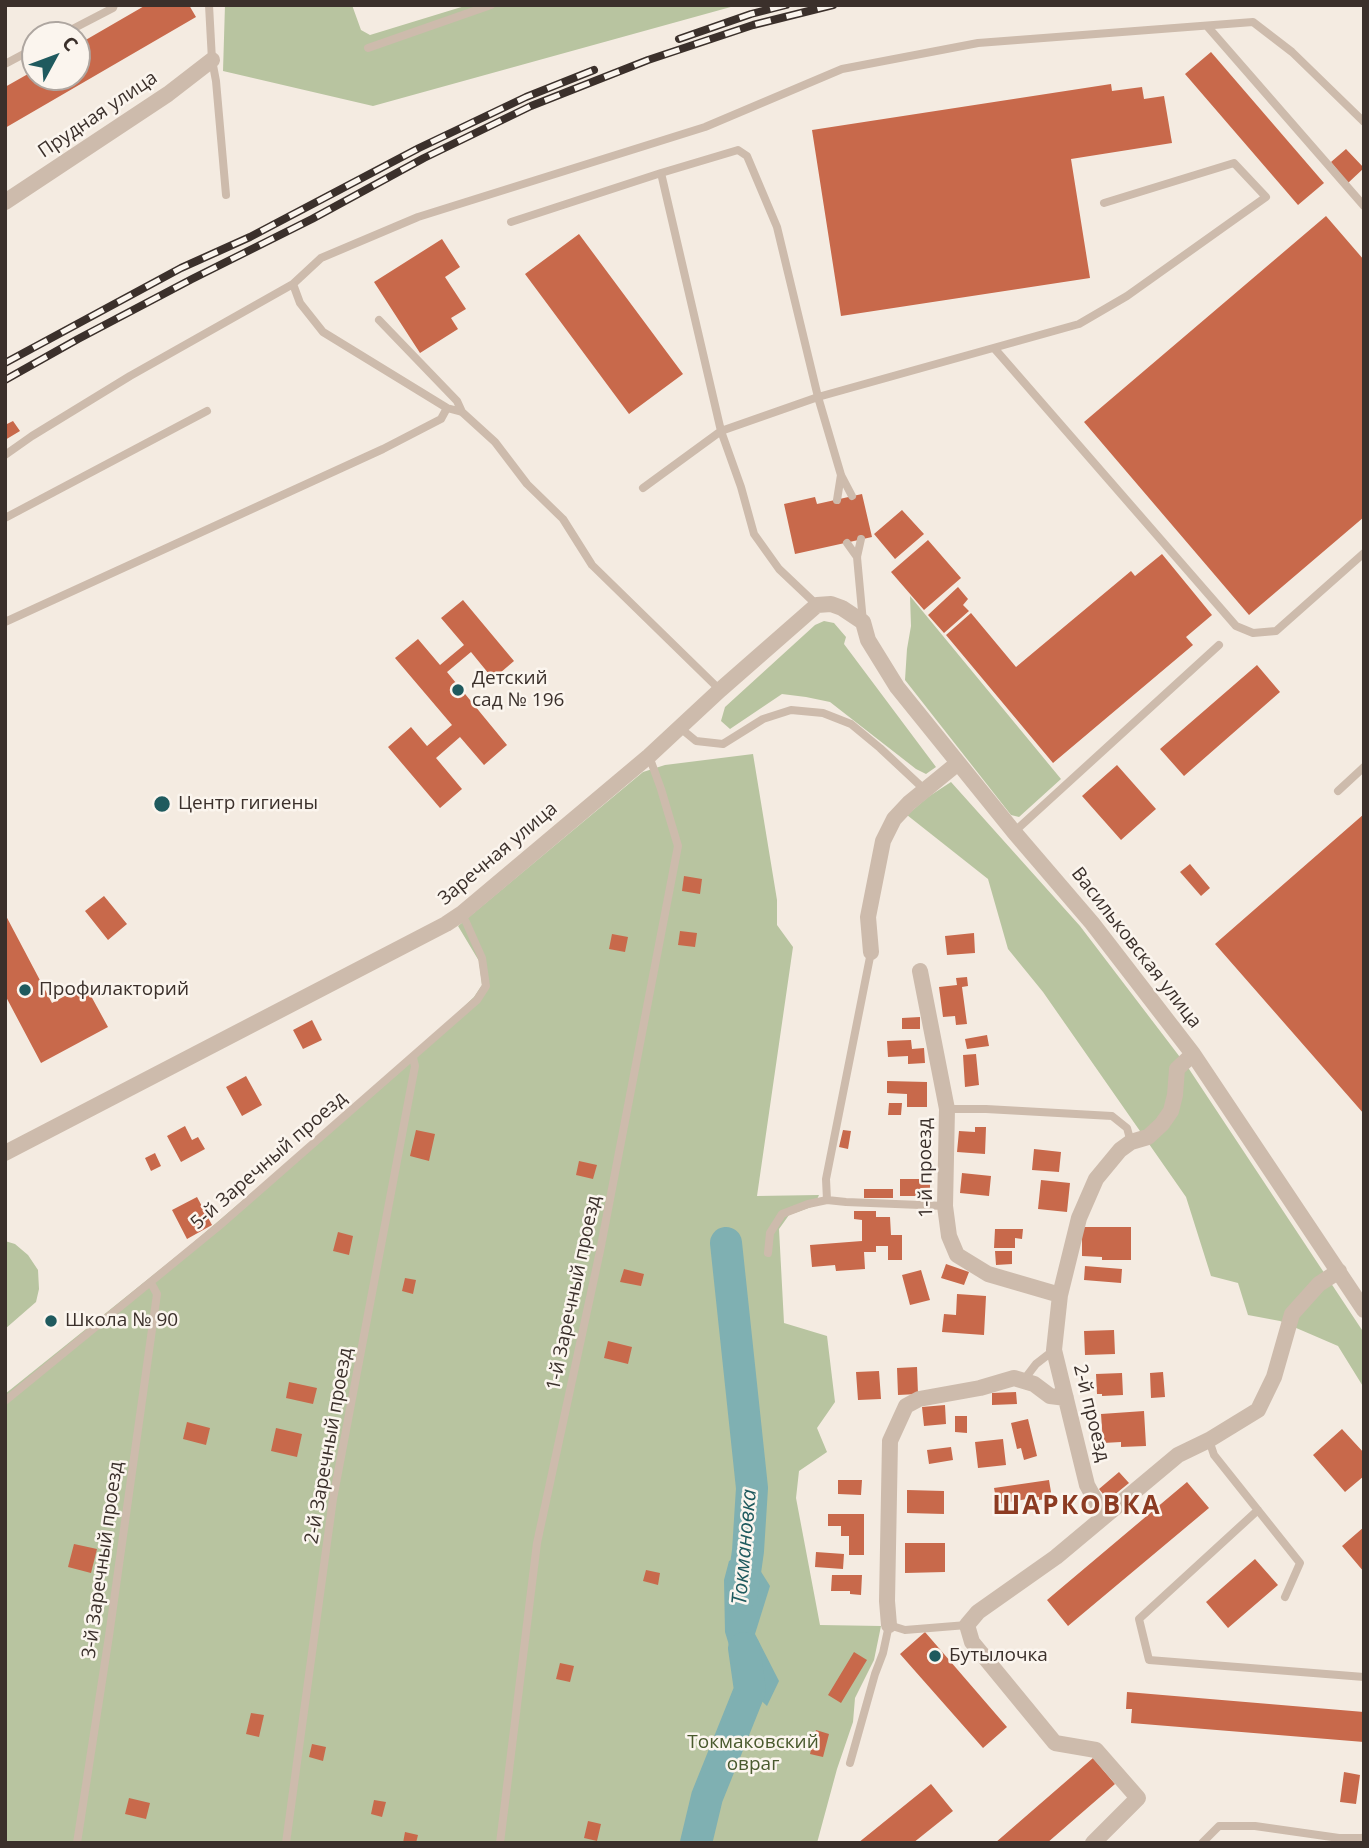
<!DOCTYPE html>
<meta charset="utf-8">
<style>
body{margin:0}
#map{position:relative;width:1369px;height:1848px;overflow:hidden;background:#f4ebe1;font-family:"Open Sans",sans-serif}
canvas{display:block}
.frame{position:absolute;inset:0;border:7px solid #3b302b;pointer-events:none}
.north{position:absolute;left:21px;top:21px;width:70px;height:70px;box-sizing:border-box;background:#fbf5ee;border:2px solid #aea6a0;border-radius:50%;rotate:49deg;font-size:19px;font-weight:700;line-height:28px;text-align:center;color:#3b302b}
.north::after{content:'';display:block;margin:auto;width:24px;height:32px;background:#1f5a5e;clip-path:polygon(50% 0,100% 100%,50% 72%,0 100%)}
</style>
<div id="map">
<canvas width="1369" height="1848"></canvas>
<div class="frame"></div>
<div class="north">С</div>
</div>
<script>
const g = document.querySelector('canvas').getContext('2d');
g.lineJoin = 'round';
function fillPath(path, color) {
  g.fillStyle = color;
  g.fill(path, 'evenodd');
}
function toPath(rows) {
  const path = new Path2D();
  for (const r of rows) {
    path.moveTo(r[0], r[1]);
    for (let i = 2; i < r.length; i += 2) path.lineTo(r[i], r[i + 1]);
  }
  return path;
}
function stroke(path, color, width, dash) {
  g.strokeStyle = color;
  g.lineWidth = width;
  g.lineCap = dash ? 'butt' : 'round';
  g.setLineDash(dash || []);
  g.stroke(path);
}
function label(font, color, halo, rows, align = 'center') {
  g.font = font + ' "Open Sans",sans-serif';
  g.lineWidth = 5;
  g.setLineDash([]);
  g.textBaseline = 'middle';
  g.strokeStyle = halo;
  g.fillStyle = color;
  for (const [text, x, y, turn = 0] of rows) {
    g.save();
    g.translate(x, y);
    g.rotate((+turn || 0) * Math.PI / 180);
    g.textAlign = isNaN(turn) ? turn : align;
    if (halo) g.strokeText(text, 0, 0);
    g.fillText(text, 0, 0);
    g.restore();
  }
}
const green = toPath([
 [225,5,352,5,361,30,370,35,468,5,738,5,373,106,223,71],
 [910,596,1061,779,1019,817,1011,815,905,680,907,649,911,626],
 [824,621,834,623,846,637,844,644,936,767,926,774,916,769,830,702,806,697,782,694,730,729,721,721,725,707,815,625],
 [753,754,777,900,777,925,793,947,757,1196,819,1195,814,1206,789,1215,779,1229,784,1323,827,1336,835,1402,817,1428,827,1452,799,1471,796,1498,820,1625,881,1626,874,1660,855,1698,853,1722,837,1769,817,1843,5,1843,5,1394,188,1247,411,1057,474,997,482,985,479,961,458,926,643,772,665,765],
 [951,782,1080,926,1189,1069,1364,1333,1364,1388,1338,1346,1280,1321,1248,1315,1238,1283,1211,1276,1186,1197,1043,992,1008,949,988,879,907,815,928,797],
 [5,1241,15,1244,28,1255,38,1270,39,1289,36,1302,5,1329]
]);
const water = toPath([
 [748,1551,770,1586,755,1634,779,1681,767,1706,740,1681,725,1632,724,1580,729,1561]
]);
const river = toPath([
 [726,1243,752,1488,748,1551,742,1593],
 [696,1843,707,1797,750,1690,744,1648]
]);
const building = toPath([
 [146,5,189,5,196,17,5,128,5,87,35,70,35,77,77,77,77,45],
 [1211,52,1324,183,1298,205,1185,74],
 [1111,84,1112,91,1142,87,1144,99,1164,96,1172,143,1071,159,1090,278,841,316,812,130],
 [1346,149,1364,168,1348,183,1331,162],
 [1326,216,1364,260,1364,517,1249,615,1084,422],
 [579,234,683,374,629,414,525,274],
 [442,239,460,267,445,277,466,309,451,318,458,329,420,353,374,282],
 [13,421,20,431,5,440,5,425],
 [862,494,872,537,795,554,784,504,815,497,817,504],
 [902,510,924,534,895,559,874,534],
 [928,540,961,578,924,610,891,572],
 [1162,554,1212,615,1186,637,1193,645,1053,763,946,635,971,613,1016,667,1131,571,1135,576],
 [958,587,968,599,963,605,969,611,944,633,928,615],
 [463,600,514,661,493,679,471,652,447,672,507,745,484,765,460,737,436,758,462,789,440,808,388,747,411,727,427,746,452,725,395,658,418,639,440,665,464,645,441,618],
 [1257,665,1280,692,1184,776,1160,749],
 [1117,765,1156,809,1121,840,1082,796],
 [1364,814,1364,1114,1215,944],
 [1190,864,1210,888,1201,896,1180,872],
 [684,876,702,879,700,894,682,891],
 [104,896,127,924,108,940,85,911],
 [5,914,52,1003,85,985,108,1027,41,1063,5,995],
 [680,931,697,933,695,947,678,945],
 [974,933,975,953,947,955,945,936],
 [612,934,628,937,625,952,609,949],
 [967,977,968,986,962,987,967,1024,956,1025,955,1016,943,1017,939,987,957,985,956,978],
 [920,1017,920,1029,902,1029,902,1018],
 [312,1020,322,1040,303,1049,293,1030],
 [987,1035,989,1046,967,1049,965,1039],
 [911,1040,912,1049,924,1048,925,1063,908,1064,908,1056,888,1057,887,1041],
 [976,1054,979,1085,965,1087,963,1055],
 [246,1076,262,1105,242,1116,226,1087],
 [887,1081,927,1082,927,1107,907,1107,907,1094,887,1093],
 [889,1103,902,1103,901,1115,888,1115],
 [185,1126,192,1140,198,1137,205,1149,181,1162,167,1136],
 [975,1127,986,1127,985,1154,957,1152,959,1131,975,1132],
 [416,1130,435,1134,429,1161,410,1156],
 [843,1130,851,1131,848,1149,839,1147],
 [1034,1149,1061,1152,1059,1172,1032,1170],
 [155,1153,161,1166,151,1171,145,1158],
 [579,1161,597,1165,593,1179,576,1175],
 [962,1173,991,1176,989,1196,960,1193],
 [900,1179,930,1179,930,1196,900,1196],
 [1041,1180,1070,1183,1067,1212,1038,1209],
 [864,1189,893,1189,893,1198,864,1198],
 [197,1197,212,1225,187,1239,172,1210],
 [854,1211,876,1211,876,1217,890,1217,891,1235,902,1235,902,1260,888,1260,888,1246,876,1246,876,1252,864,1252,865,1269,836,1271,835,1265,812,1267,810,1245,862,1241,862,1220,854,1219],
 [1082,1227,1131,1227,1131,1260,1102,1260,1102,1257,1082,1256],
 [995,1229,1023,1229,1022,1239,1015,1238,1015,1248,994,1248],
 [338,1232,353,1236,349,1255,333,1251],
 [995,1251,1012,1251,1012,1264,996,1265],
 [946,1264,969,1272,964,1285,941,1278],
 [1085,1266,1122,1269,1121,1283,1084,1280],
 [624,1269,644,1274,641,1286,620,1282],
 [921,1270,930,1300,910,1305,902,1275],
 [405,1278,416,1280,413,1294,402,1291],
 [957,1294,986,1296,984,1335,942,1332,944,1314,956,1315],
 [1114,1330,1115,1354,1085,1355,1084,1331],
 [608,1341,632,1347,628,1364,604,1358],
 [917,1367,918,1394,898,1395,897,1368],
 [879,1371,881,1399,858,1400,856,1372],
 [1163,1372,1165,1397,1151,1398,1150,1373],
 [1122,1373,1123,1395,1102,1396,1102,1394,1097,1394,1096,1374],
 [289,1382,317,1388,313,1404,286,1398],
 [1016,1392,1017,1404,992,1405,992,1393],
 [945,1405,946,1424,924,1426,922,1407],
 [1144,1411,1146,1446,1121,1447,1121,1442,1103,1443,1101,1414],
 [955,1416,967,1416,967,1433,955,1432],
 [1028,1419,1037,1456,1024,1460,1021,1448,1017,1449,1011,1423],
 [187,1422,210,1428,206,1445,183,1439],
 [276,1428,302,1434,297,1457,271,1451],
 [1342,1429,1364,1453,1364,1476,1345,1492,1313,1455],
 [1003,1439,1006,1465,978,1468,975,1442],
 [951,1447,953,1460,929,1464,927,1450],
 [1119,1472,1129,1483,1108,1500,1099,1489],
 [838,1480,862,1480,861,1495,838,1494],
 [1049,1480,1052,1498,1039,1500,1039,1497,997,1504,994,1488],
 [1187,1482,1209,1508,1068,1626,1047,1600],
 [907,1490,944,1491,944,1514,907,1513],
 [828,1514,864,1514,864,1555,849,1555,849,1536,841,1536,841,1526,828,1526],
 [1364,1527,1364,1572,1342,1546],
 [905,1543,945,1543,945,1572,905,1573],
 [74,1544,97,1549,91,1573,68,1567],
 [816,1552,844,1554,843,1569,815,1567],
 [1255,1559,1278,1585,1228,1628,1206,1602],
 [646,1570,660,1573,658,1585,643,1581],
 [832,1575,862,1575,861,1595,850,1594,850,1591,831,1591],
 [925,1632,1007,1727,983,1748,900,1654],
 [854,1652,867,1660,841,1703,828,1695],
 [560,1663,574,1666,570,1682,556,1679],
 [1127,1692,1364,1712,1364,1742,1131,1723,1132,1709,1126,1709],
 [251,1713,264,1715,259,1737,246,1734],
 [816,1730,829,1734,823,1757,810,1754],
 [312,1744,326,1747,323,1761,309,1757],
 [1093,1758,1115,1784,1047,1843,995,1843],
 [1344,1772,1360,1775,1356,1804,1340,1802],
 [931,1784,953,1811,913,1843,858,1843],
 [129,1798,150,1803,146,1819,125,1814],
 [374,1800,386,1802,382,1817,371,1814],
 [588,1821,601,1824,597,1841,584,1838],
 [405,1832,418,1835,416,1843,403,1843]
]);
const service = toPath([
 [209,5,212,60,216,81,226,195],
 [1207,26,1364,206],
 [61,35,113,8,114,5],
 [368,48,491,5],
 [5,64,35,48],
 [511,222,661,173],
 [379,320,457,401,462,412],
 [994,348,1236,626,1253,633,1276,631,1364,553],
 [5,455,32,436,130,376,293,284],
 [643,488,721,431,818,397,1079,324,1127,296,1266,197,1234,163,1104,203],
 [837,500,841,475],
 [5,518,207,411],
 [861,539,857,557,863,622],
 [847,543,857,557],
 [817,605,779,569,754,534,741,487,721,431,661,173,738,150,747,156,777,227,818,397,841,475,852,496],
 [5,622,383,449,441,419,447,408],
 [720,690,592,565,563,519,527,484,495,442,462,412,447,408,323,332,300,303,293,284,321,258,418,217,705,127,842,69,978,43,1253,22,1292,52,1364,122],
 [679,727,696,741,723,744,763,719,791,710,823,713,851,724,880,748,925,790],
 [1338,791,1364,767],
 [1014,832,1219,645],
 [947,1109,986,1109,1112,1116,1127,1128,1131,1142],
 [827,1200,846,1202,945,1206],
 [768,1253,770,1233,782,1214,808,1204,827,1200,826,1179,871,952],
 [1023,1381,1036,1364,1054,1350],
 [5,1401,219,1226,477,1000,486,986,482,958,466,922,461,914],
 [1209,1440,1214,1455,1300,1563,1285,1597],
 [1258,1510,1139,1619,1149,1660,1364,1677],
 [850,1763,875,1674,883,1653,889,1625,905,1630,967,1625],
 [77,1843,109,1636,157,1294,151,1283],
 [286,1843,333,1499,415,1066,413,1058],
 [500,1843,537,1543,600,1251,678,846,661,789,649,756],
 [1202,1843,1219,1826,1255,1826,1339,1838,1363,1838,1364,1837]
]);
const minor = toPath([
 [5,202,168,94,212,60],
 [871,952,868,917,883,841,894,819,909,803,958,763],
 [920,971,947,1109,945,1206,949,1236,957,1255,988,1274,1060,1295],
 [5,1153,446,924,461,914,649,756,720,690,817,605,831,604,842,608,863,622,868,640,897,687,1014,832,1092,923,1193,1054,1364,1310],
 [1104,1516,1087,1485,1054,1350,1060,1295,1079,1218,1096,1179,1120,1150,1131,1142,1148,1137,1162,1124,1171,1111,1175,1095,1177,1069,1193,1054],
 [889,1625,887,1601,890,1441,906,1406,919,1399,980,1388,1014,1378,1034,1384,1050,1396,1066,1398],
 [1093,1843,1138,1798,1096,1750,1055,1743,972,1642,967,1625,978,1612,1056,1557,1178,1455,1209,1440,1258,1410,1274,1377,1292,1314,1319,1284,1339,1271]
]);
const rail = toPath([
 [679,39,751,14,786,5],
 [5,363,181,268,250,237,419,148,526,97,594,70],
 [5,380,78,339,192,279,312,219,424,158,531,106,648,60,753,25,833,5]
]);
const markers = [
 [458,690,7,"#1f5a5e"],
 [162,804,9,"#1f5a5e"],
 [25,990,7,"#1f5a5e"],
 [51,1321,7,"#1f5a5e"],
 [935,1656,7,"#1f5a5e"]
];
const streetNames = [
 ["Прудная улица",98,115,-34],
 ["Заречная улица",498,854,-40],
 ["Васильковская улица",1136,948,52],
 ["5-й Заречный проезд",269,1161,-41],
 ["1-й проезд",926,1168,-91],
 ["1-й Заречный проезд",574,1293,-78],
 ["2-й проезд",1091,1413,76],
 ["2-й Заречный проезд",329,1446,-80],
 ["3-й Заречный проезд",103,1560,-82]
];
const poiNames = [
 ["Детский",472,679],
 ["сад № 196",472,701],
 ["Центр гигиены",178,804],
 ["Профилакторий",39,990],
 ["Школа № 90",65,1321],
 ["Бутылочка",949,1656]
];
const parkNames = [
 ["Токмаковский",753,1743],
 ["овраг",753,1765]
];
const waterNames = [
 ["Токмановка",745,1547,-85]
];
const districtNames = [
 ["ШАРКОВКА",1077,1507]
];
fillPath(green, '#b8c4a0');
fillPath(water, '#7fb0b2');
stroke(river, '#7fb0b2', 32);
fillPath(building, '#c8694b');
stroke(service, '#cdbbac', 8);
stroke(minor, '#cdbbac', 16);
stroke(rail, '#3b302b', 8);
stroke(rail, '#fbf5ee', 5, [16]);
for (const [x, y, r, color] of markers) {
  const dot = new Path2D();
  dot.arc(x, y, r, 0, 2 * Math.PI);
  g.fillStyle = color;
  g.fill(dot);
  stroke(dot, '#fbf5ee', 2.5);
}
label('19px', '#3b302b', '#fbf5ee', streetNames);
label('19px', '#3b302b', '#fbf5ee', poiNames, 'left');
label('19px', '#4a5a2e', '#fbf5ee', parkNames);
label('italic 21px', '#1f5a5e', '#fbf5ee', waterNames);
g.letterSpacing = '2px';
label('bold 26px', '#8c3b22', '#fbf5ee', districtNames);
g.letterSpacing = '0px';
</script>
